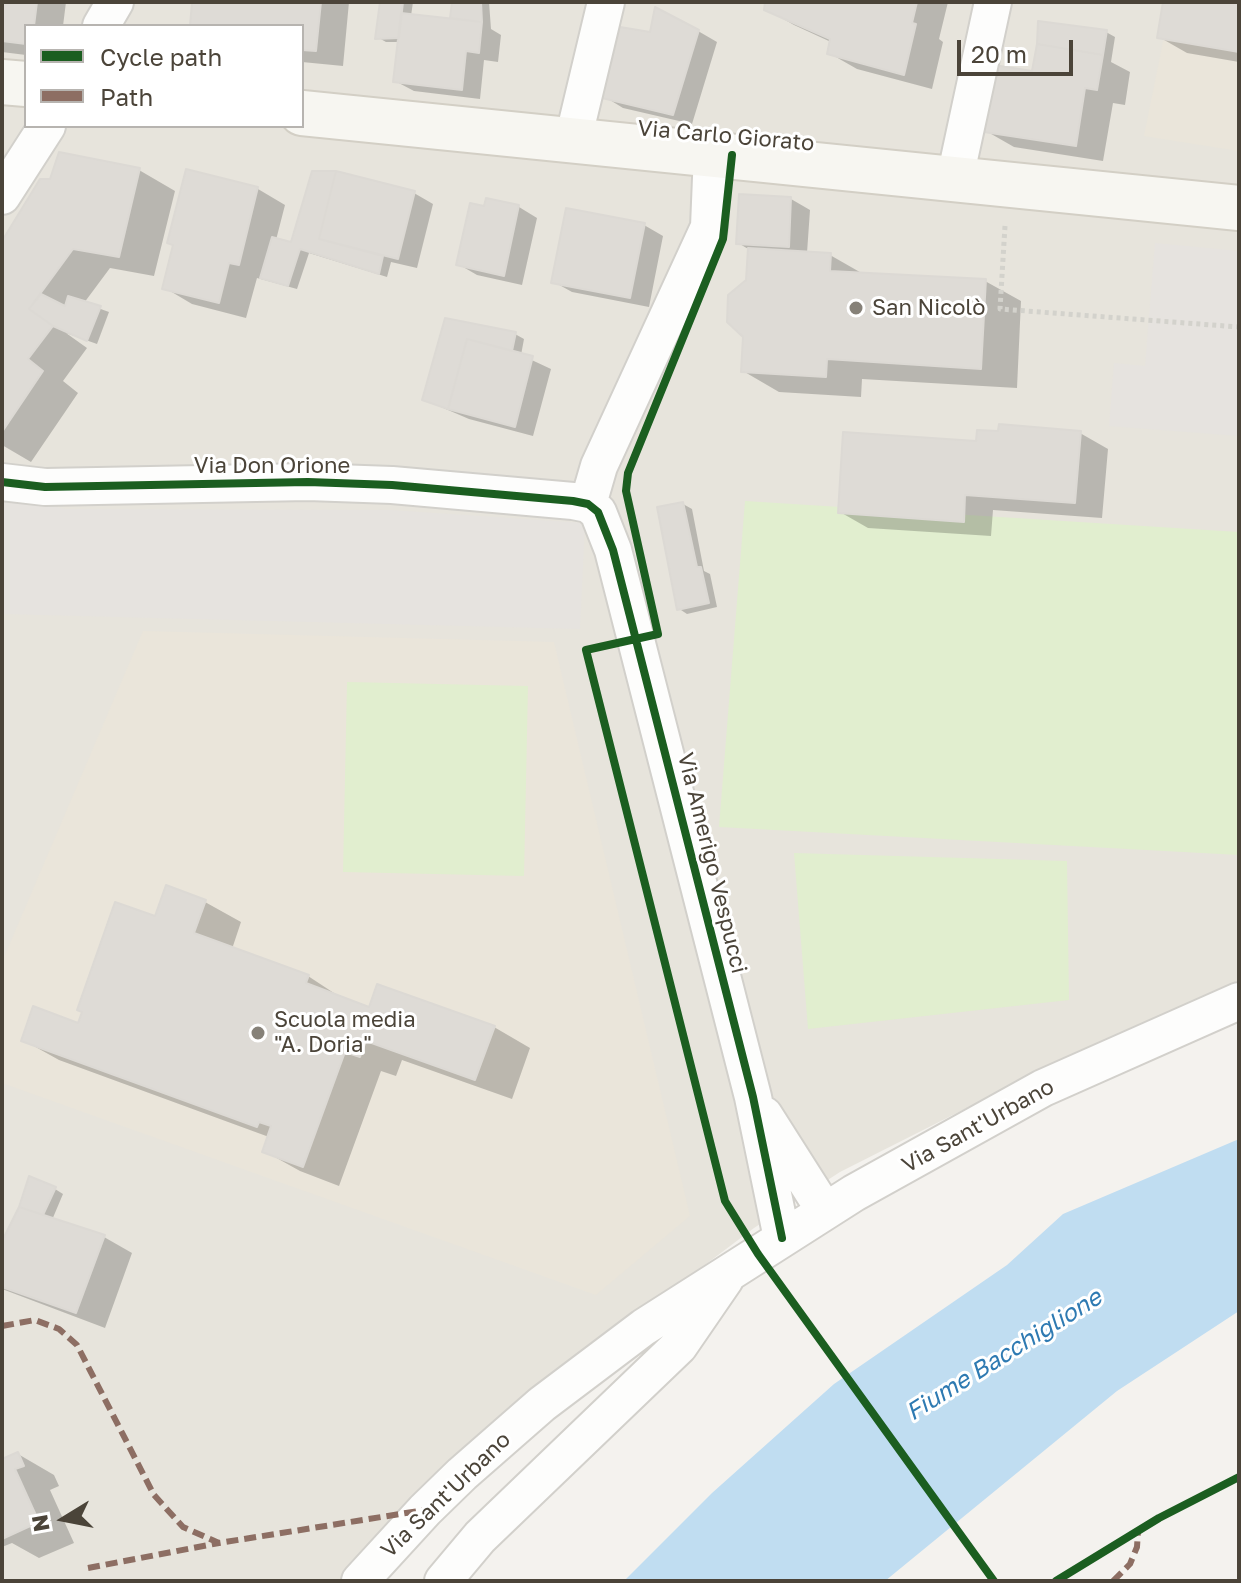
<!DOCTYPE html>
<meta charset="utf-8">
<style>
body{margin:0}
#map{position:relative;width:1241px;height:1583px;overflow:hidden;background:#f4f2ee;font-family:"Golos Text",sans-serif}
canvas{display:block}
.frame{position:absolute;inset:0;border:4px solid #4b4439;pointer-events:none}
.legend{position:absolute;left:24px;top:24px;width:280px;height:104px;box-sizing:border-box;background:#fff;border:2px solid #b7b4b0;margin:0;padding:10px 14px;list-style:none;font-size:24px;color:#4b4439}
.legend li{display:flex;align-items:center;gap:16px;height:40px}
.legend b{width:40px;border:2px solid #b7b4b0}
.north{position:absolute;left:24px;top:1479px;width:80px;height:80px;-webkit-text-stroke:6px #fff;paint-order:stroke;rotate:260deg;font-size:22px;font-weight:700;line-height:32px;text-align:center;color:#4b4439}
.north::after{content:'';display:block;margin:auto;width:28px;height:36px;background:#4b4439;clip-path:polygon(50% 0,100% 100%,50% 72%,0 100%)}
.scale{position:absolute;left:957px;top:40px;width:116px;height:36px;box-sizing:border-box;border:4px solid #4b4439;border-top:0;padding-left:10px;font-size:24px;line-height:28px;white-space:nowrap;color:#4b4439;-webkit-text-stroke:6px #fff;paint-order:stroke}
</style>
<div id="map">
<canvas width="1241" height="1583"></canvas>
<div class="frame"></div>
<ul class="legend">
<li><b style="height:10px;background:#1b5e20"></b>Cycle path</li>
<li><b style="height:10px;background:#8d6e63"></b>Path</li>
</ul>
<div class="north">N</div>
<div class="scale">20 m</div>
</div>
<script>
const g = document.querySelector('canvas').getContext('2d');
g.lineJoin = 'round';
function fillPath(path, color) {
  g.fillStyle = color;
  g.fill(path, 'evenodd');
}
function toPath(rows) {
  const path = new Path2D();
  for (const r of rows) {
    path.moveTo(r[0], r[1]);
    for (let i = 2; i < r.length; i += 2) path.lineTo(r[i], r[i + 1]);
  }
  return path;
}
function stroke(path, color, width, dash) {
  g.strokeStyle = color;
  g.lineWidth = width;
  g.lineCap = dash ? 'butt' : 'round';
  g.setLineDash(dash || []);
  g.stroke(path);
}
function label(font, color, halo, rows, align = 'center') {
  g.font = font + ' "Golos Text",sans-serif';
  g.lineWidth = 6;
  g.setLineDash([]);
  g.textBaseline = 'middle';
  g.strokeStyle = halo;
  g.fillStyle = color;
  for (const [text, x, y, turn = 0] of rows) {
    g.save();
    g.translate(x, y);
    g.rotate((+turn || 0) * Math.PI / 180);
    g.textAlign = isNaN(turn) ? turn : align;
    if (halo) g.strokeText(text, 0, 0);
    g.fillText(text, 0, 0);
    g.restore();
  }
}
const residential = toPath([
 [2,2,1239,2,1239,980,1030,1076,840,1172,754,1228,508,1413,343,1581,2,1581],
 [26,26,302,26,302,126,26,126]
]);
const education = toPath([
 [1171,2,1239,2,1239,151,1144,136],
 [143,631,554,642,690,1216,596,1295,2,1083,2,962]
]);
const green = toPath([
 [745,501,1239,532,1239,855,719,827],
 [347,682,528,686,524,876,343,872],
 [794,853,1067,861,1069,1000,808,1029]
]);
const parking = toPath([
 [1155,243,1239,251,1239,436,1109,426,1114,363,1145,366],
 [2,497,66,509,391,510,585,523,580,629,2,614]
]);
const water = toPath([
 [1239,1139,1239,1311,1117,1391,885,1581,624,1581,712,1493,834,1384,1007,1265,1063,1214]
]);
const shadow = toPath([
 [2,2,66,2,63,26,26,26,26,55,2,52],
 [194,2,349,2,343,66,302,62,302,26,192,26],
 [382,2,413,2,411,16,459,21,452,17,454,2,489,2,491,29,501,35,498,62,484,60,480,99,414,91,395,81,400,42,386,42,377,37],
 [763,2,948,2,939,39,943,42,932,89,857,69,829,53,831,42,794,25,766,9,767,4],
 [1165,2,1239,2,1239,62,1187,53,1159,37],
 [698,31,717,42,692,124,623,108,605,97,651,34],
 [1106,32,1115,37,1111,62,1130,72,1125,105,1113,103,1103,161,1014,147,986,131],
 [139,170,175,191,154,276,110,268,84,303,109,312,97,344,66,333,87,348,63,381,78,393,31,462,2,445,2,245],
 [187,171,258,189,285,205,276,240,292,244,414,193,433,204,417,268,391,262,387,277,309,253,297,289,257,278,246,318,192,304,165,288],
 [791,199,810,210,807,253,830,255,865,275,985,281,1021,301,1017,388,862,379,861,397,779,392,743,371,750,250,738,243],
 [487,200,519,207,537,218,522,285,477,275,458,264],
 [644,225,663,236,649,307,572,292,554,282],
 [515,334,524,339,521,355,551,369,533,436,469,419,434,404],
 [1080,433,1108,449,1102,518,993,510,991,536,868,528,840,512],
 [683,504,692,509,704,571,710,574,717,607,687,614,678,608],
 [205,902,241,922,232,949,308,976,343,999,371,1009,494,1027,530,1048,512,1099,402,1060,396,1076,381,1071,339,1186,300,1171,264,1151,269,1137,59,1060,23,1040,80,1025,156,919],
 [55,1189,63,1194,52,1220,104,1237,132,1253,105,1328,2,1289,2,1245,20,1209],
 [18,1454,54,1475,59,1486,50,1490,74,1543,39,1558,12,1543,2,1547,2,1461]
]);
const building = toPath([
 [2,2,37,2,34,26,26,26,26,44,2,41,2,2],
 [192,2,321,2,316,51,302,50,302,26,190,26,192,2],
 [380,2,403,2,399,38,375,39,380,2],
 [452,2,481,2,482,22,450,18,452,2],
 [765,2,917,2,912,23,916,24,904,75,827,54,830,39,764,10,765,2],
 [1163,2,1239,2,1239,52,1157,38,1163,2],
 [655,7,699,30,673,115,602,98,620,27,650,32,655,7],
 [401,13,482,22,479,53,466,51,462,90,393,82,401,13],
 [1038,21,1107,30,1103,55,1037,44,1038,21],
 [1037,44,1103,55,1097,90,1085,88,1076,146,984,132,994,65,1032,71,1037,44],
 [59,152,140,168,119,257,73,249,29,309,53,326,28,359,43,371,2,432,2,241,40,179,50,179,59,152],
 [186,169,258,187,239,265,229,263,219,303,162,289,173,245,167,243,186,169],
 [312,171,336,171,319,239,383,256,379,274,300,249,288,286,260,278,272,237,291,242,312,171],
 [336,171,415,191,398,259,319,239,336,171],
 [739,194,791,197,789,247,736,244,739,194],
 [486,198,519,205,504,276,456,265,470,203,484,206,486,198],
 [566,208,645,223,630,298,551,283,566,208],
 [748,248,831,253,830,271,986,279,981,369,827,359,826,377,741,372,743,337,727,322,728,295,746,280,748,248],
 [41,294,65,306,68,296,101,306,87,341,53,326,29,309,41,294],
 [445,318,516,332,512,351,467,339,448,409,422,400,445,318],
 [467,339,533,356,515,427,448,409,467,339],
 [999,424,1081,431,1075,503,965,495,964,522,838,513,843,432,976,441,977,430,998,431,999,424],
 [683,502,697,567,701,567,709,603,677,610,657,507,683,502],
 [166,885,206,900,194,933,309,975,306,983,369,1007,377,984,495,1026,475,1080,366,1041,360,1057,345,1052,303,1167,262,1152,271,1126,259,1122,257,1127,21,1041,33,1006,78,1023,82,1012,77,1010,115,902,155,916,166,885],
 [29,1176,56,1187,43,1215,19,1207,29,1176],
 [19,1207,105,1235,76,1313,2,1287,2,1241,19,1207],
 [18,1452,24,1466,15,1469,39,1522,2,1539,2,1459,18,1452]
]);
const path = toPath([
 [1005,226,1000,309,1239,327]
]);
const street = toPath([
 [101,26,115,2],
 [573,140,606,2],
 [955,178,993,2],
 [2,196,47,126],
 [2,482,45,487,308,482,392,485,573,501,588,504,598,512,613,550,753,1097,782,1238],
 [588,504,599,466,709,227,712,153],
 [764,1115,825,1211],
 [360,1581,425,1510,462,1474,542,1404,644,1327,854,1193,1043,1088,1239,1001],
 [443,1581,480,1537,679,1346,725,1279]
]);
const secondary = toPath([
 [2,82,26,84],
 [302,113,1239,208]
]);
const quiet = toPath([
 [2,1326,35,1320,59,1329,77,1345,154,1495,183,1527,219,1543,425,1510],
 [88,1568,219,1543],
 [1113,1581,1130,1564,1137,1547,1138,1531]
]);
const cycleway = toPath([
 [732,155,723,239,628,473,626,491,658,634,586,650,725,1201,758,1254,994,1581],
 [2,482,45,487,308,482,392,485,573,501,588,504,598,512,613,550,753,1097,782,1238],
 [1056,1581,1159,1518,1239,1477]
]);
const markers = [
 [856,308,8,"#868178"],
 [258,1033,8,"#868178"]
];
const streetNames = [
 ["Via Carlo Giorato",726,136,5],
 ["Via Don Orione",272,466],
 ["Via Amerigo Vespucci",712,863,76],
 ["Via Sant'Urbano",978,1126,-29],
 ["Via Sant'Urbano",446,1495,-44]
];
const poiNames = [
 ["San Nicolò",872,308],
 ["Scuola media",274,1020],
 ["\"A. Doria\"",274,1045]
];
const waterNames = [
 ["Fiume Bacchiglione",1004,1355,-32]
];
fillPath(residential, '#e7e4dc');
fillPath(education, '#eae5da');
fillPath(green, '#e1eecf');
fillPath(parking, '#e6e3df');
fillPath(water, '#c0ddf1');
fillPath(shadow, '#0003');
fillPath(building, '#dedbd6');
stroke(building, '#dcd9d4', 2);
stroke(street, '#d2d0cb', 40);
stroke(secondary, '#d3cfc5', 48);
stroke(path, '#d3d2cc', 5, [4, 4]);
stroke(street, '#fdfdfc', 36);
stroke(secondary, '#f7f6f1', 44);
stroke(quiet, '#8d6e63', 6, [12, 6]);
stroke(cycleway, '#1b5e20', 8);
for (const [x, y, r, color] of markers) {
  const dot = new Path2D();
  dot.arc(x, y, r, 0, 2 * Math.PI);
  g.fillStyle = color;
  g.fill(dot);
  stroke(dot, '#fff', 3);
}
label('22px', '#4b4439', '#fff', streetNames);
label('22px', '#4b4439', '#fff', poiNames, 'left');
label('italic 24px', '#2e7ab2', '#fff', waterNames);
</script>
